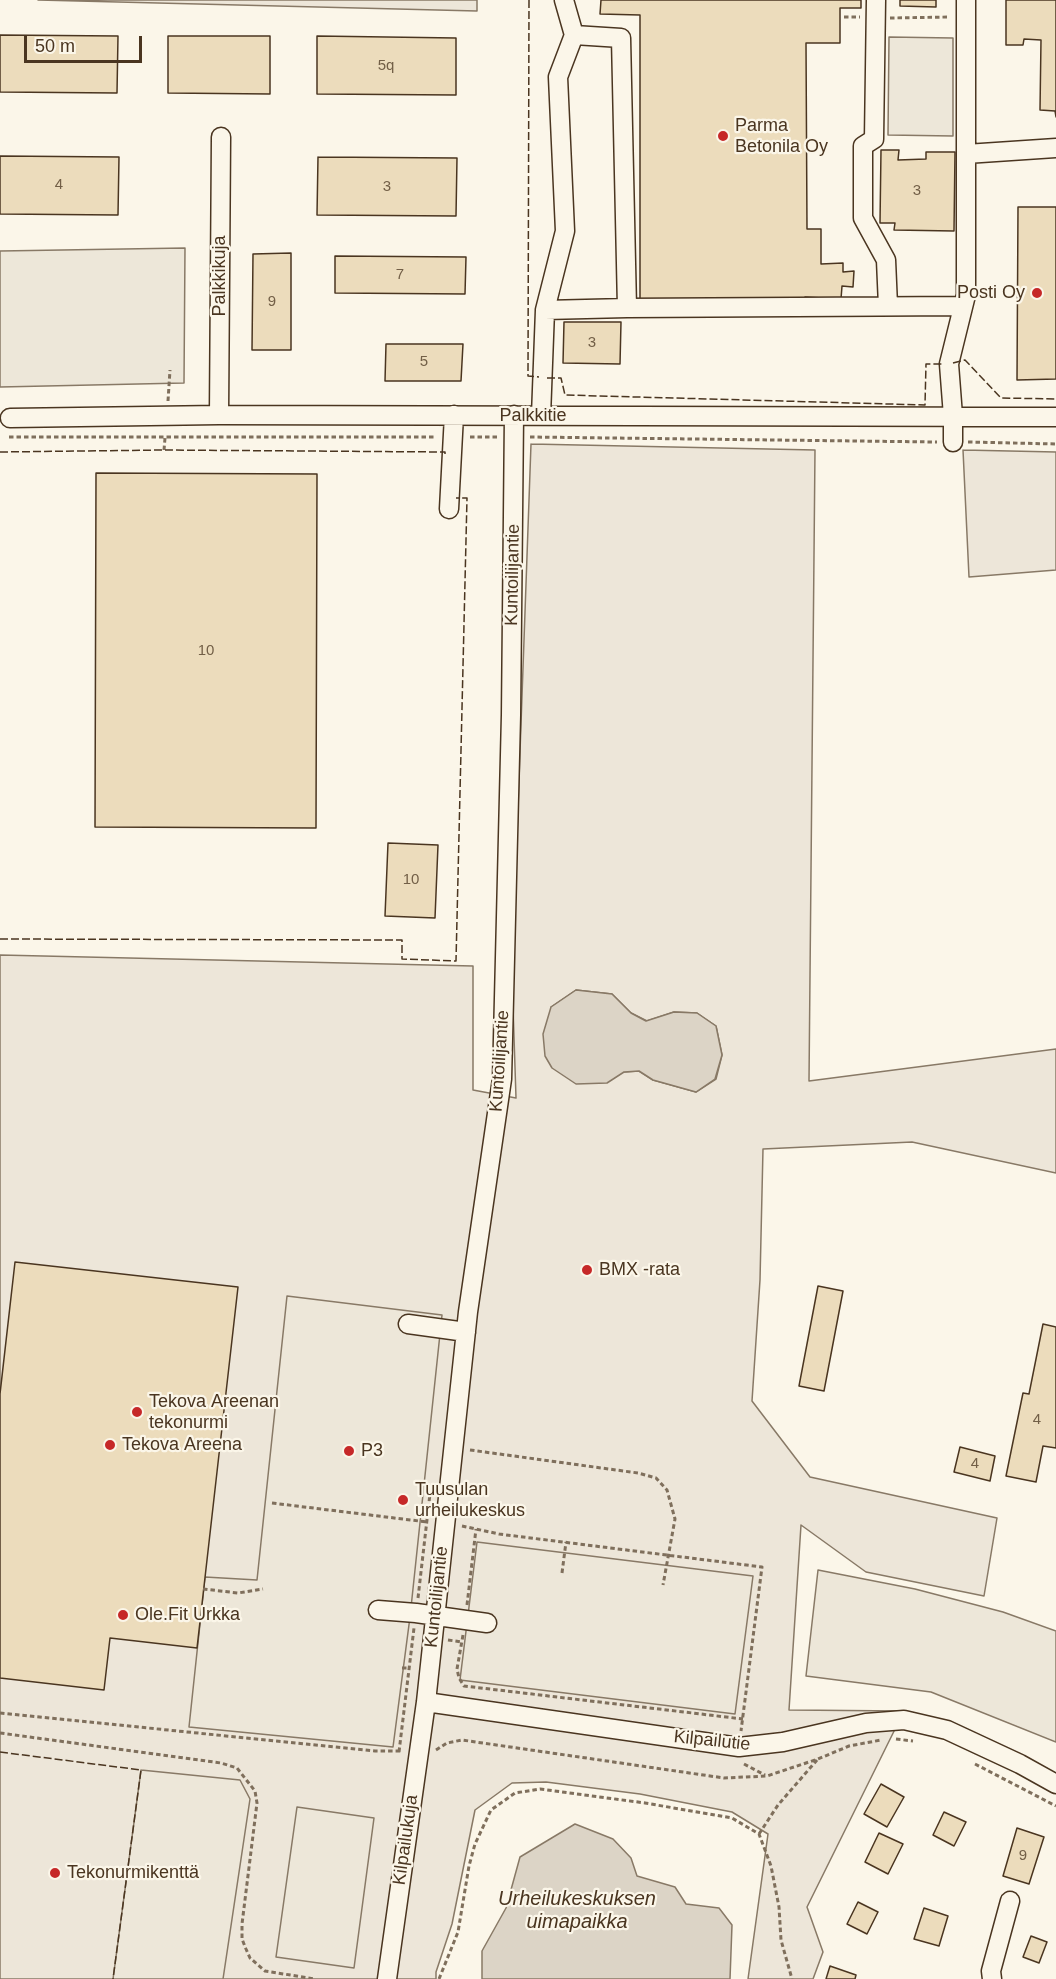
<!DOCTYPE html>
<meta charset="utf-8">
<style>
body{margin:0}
#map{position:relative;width:1056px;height:1979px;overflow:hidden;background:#fbf6e9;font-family:Helvetica,sans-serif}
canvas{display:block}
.scale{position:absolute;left:24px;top:36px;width:118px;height:27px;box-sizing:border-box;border:3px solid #4a3520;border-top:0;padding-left:8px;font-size:18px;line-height:21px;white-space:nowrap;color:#4a3520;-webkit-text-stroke:4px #fbf6e9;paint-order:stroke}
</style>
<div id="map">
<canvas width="1056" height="1979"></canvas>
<div class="scale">50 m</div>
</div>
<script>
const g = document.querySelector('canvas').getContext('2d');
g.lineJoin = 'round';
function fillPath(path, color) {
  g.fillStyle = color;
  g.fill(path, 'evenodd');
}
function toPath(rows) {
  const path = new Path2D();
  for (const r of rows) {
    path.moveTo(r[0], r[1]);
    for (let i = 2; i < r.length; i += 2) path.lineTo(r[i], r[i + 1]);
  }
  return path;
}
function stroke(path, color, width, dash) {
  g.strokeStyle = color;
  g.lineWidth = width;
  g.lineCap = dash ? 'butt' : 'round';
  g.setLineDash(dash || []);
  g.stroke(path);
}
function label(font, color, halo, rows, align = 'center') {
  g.font = font + ' Helvetica,sans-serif';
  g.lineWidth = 4.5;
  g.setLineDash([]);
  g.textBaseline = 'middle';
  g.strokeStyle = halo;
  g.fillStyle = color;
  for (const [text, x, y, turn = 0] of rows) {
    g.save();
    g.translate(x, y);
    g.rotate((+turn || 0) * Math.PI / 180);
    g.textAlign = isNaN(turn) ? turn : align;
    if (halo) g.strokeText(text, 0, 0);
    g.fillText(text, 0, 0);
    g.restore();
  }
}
const green = toPath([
 [38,0,477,0,477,11,38,0],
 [531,444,815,450,809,1081,1056,1049,1056,1173,912,1142,763,1149,760,1280,752,1401,810,1477,997,1518,984,1596,866,1572,801,1525,789,1710,904,1711,807,1907,823,1952,813,1979,748,1979,768,1834,732,1812,640,1794,546,1782,512,1783,475,1810,452,1924,436,1972,436,1979,0,1979,0,955,473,966,473,1090,516,1098,512,976,531,444],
 [576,990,612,994,631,1013,647,1021,674,1012,697,1013,716,1026,722,1055,716,1079,696,1092,653,1080,639,1071,624,1072,551,1007,576,990],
 [963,450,1056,452,1056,570,969,577,963,450]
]);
const parking = toPath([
 [889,37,953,38,953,136,888,135,889,37],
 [185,248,184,383,0,387,0,251,185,248],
 [287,1296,442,1315,410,1617,393,1747,189,1727,205,1577,257,1580,287,1296],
 [477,1542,753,1576,735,1714,460,1680,477,1542],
 [818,1570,915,1589,1003,1612,1056,1631,1056,1742,931,1692,806,1676,818,1570],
 [141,1770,240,1780,250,1799,223,1979,113,1979,141,1770],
 [297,1807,374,1818,354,1968,276,1957,297,1807]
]);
const water = toPath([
 [576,990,612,994,631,1013,646,1021,674,1012,697,1013,716,1026,722,1055,715,1079,696,1092,653,1080,639,1071,624,1072,607,1083,576,1084,552,1068,545,1056,543,1034,551,1007,576,990],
 [575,1824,613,1839,631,1858,637,1876,675,1887,686,1904,719,1908,732,1925,730,1979,482,1979,482,1951,506,1908,520,1857,575,1824]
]);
const building = toPath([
 [601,0,861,0,861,8,840,8,840,43,806,43,807,229,821,229,821,264,843,263,843,272,854,271,853,287,842,286,841,299,805,297,805,300,640,301,640,15,600,14,601,0],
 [900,0,936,0,936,7,900,6,900,0],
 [1006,0,1056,0,1056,117,1055,111,1040,110,1041,40,1024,39,1023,45,1006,45,1006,0],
 [0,35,118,36,117,93,0,92,0,35],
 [168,36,270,36,270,94,168,93,168,36],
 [317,36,456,38,456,95,317,94,317,36],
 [881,150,899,150,898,160,926,159,926,152,955,152,954,231,894,230,895,223,880,223,881,150],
 [0,156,119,157,118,215,0,214,0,156],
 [318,157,457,158,456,216,317,215,318,157],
 [1018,207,1056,207,1056,379,1017,380,1018,207],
 [291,253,291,350,252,350,253,254,291,253],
 [335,256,466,257,465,294,335,293,335,256],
 [564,322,621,322,620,364,563,363,564,322],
 [386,344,463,344,461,381,385,381,386,344],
 [96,473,317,474,316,828,95,827,96,473],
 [388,843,438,845,435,918,385,916,388,843],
 [15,1262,238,1287,197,1648,110,1638,104,1690,0,1678,0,1394,15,1262],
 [818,1286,843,1291,824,1391,799,1386,818,1286],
 [1043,1324,1056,1327,1056,1448,1043,1446,1036,1482,1006,1476,1023,1393,1029,1394,1043,1324],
 [960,1447,995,1456,990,1481,954,1472,960,1447],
 [881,1784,904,1797,887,1827,864,1814,881,1784],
 [944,1812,966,1822,954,1846,933,1835,944,1812],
 [1017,1828,1044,1837,1029,1884,1003,1876,1017,1828],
 [879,1833,903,1844,888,1874,865,1862,879,1833],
 [858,1902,878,1912,867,1934,847,1924,858,1902],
 [924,1908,948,1916,939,1946,914,1939,924,1908],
 [1031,1936,1047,1942,1039,1963,1023,1957,1031,1936],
 [830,1966,856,1975,855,1979,826,1979,830,1966]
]);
const path = toPath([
 [844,17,860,17],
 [890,18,950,17],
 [168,401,170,370],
 [9,437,436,437],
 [470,437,499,437],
 [530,437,937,442],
 [968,442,1056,444],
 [164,450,165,438],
 [470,1450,638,1473,656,1478,667,1490,675,1519,663,1585],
 [272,1503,427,1522],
 [462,1526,499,1534,762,1567,741,1731],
 [562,1573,566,1542],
 [203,1589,238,1593,263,1589],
 [418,1598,431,1485],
 [467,1605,476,1529],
 [463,1635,457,1669,459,1678,464,1686,743,1719],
 [448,1640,462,1642],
 [402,1668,409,1668],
 [0,1713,375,1751,401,1751],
 [0,1733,221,1763,237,1768,255,1791,257,1803,242,1924,242,1939,246,1949,250,1958,265,1971,315,1979],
 [896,1739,913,1741],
 [436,1750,447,1743,462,1740,724,1778,767,1776,818,1759,849,1746,881,1740],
 [399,1752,414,1628],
 [744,1764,765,1775],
 [975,1764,1056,1806],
 [759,1834,778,1805,817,1760],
 [439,1979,458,1932,469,1866,475,1844,491,1810,515,1793,540,1789,645,1803,732,1818,759,1834,771,1866,779,1907,781,1940,792,1979]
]);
const minor = toPath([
 [876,0,874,139,863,146,863,218,886,260,888,306],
 [966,154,1056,148],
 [627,308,963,306],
 [545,310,565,231,558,77,574,35],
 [219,415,221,137],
 [541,416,545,310,627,308,621,38,574,35,564,0],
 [10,418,219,415,1056,417],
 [953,442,953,416,949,364,966,295,966,0],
 [449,509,454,415],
 [408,1324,466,1332],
 [378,1610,416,1613,487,1623],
 [426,1702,739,1747,783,1742,866,1723,904,1720,947,1730,1020,1764,1056,1784],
 [387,1979,426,1702,468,1312,502,1079,511,715,514,415],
 [992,1979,991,1971,1010,1901]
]);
const fence = toPath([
 [529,0,528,376,539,377],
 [953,363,965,360,1001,398,1056,399],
 [547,378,561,378,565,395,925,405,926,364,944,364],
 [0,452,164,450,445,452,445,454],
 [0,939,402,940,402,959,456,961,467,498,456,498],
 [0,1752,141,1770,113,1979]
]);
const markers = [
 [723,136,6,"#c62828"],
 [1037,293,6,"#c62828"],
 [587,1270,6,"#c62828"],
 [137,1412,6,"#c62828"],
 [110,1445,6,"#c62828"],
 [349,1451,6,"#c62828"],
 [403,1500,6,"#c62828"],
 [123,1615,6,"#c62828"],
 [55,1873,6,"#c62828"]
];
const numberNames = [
 ["5q",386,66],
 ["4",59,185],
 ["3",387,187],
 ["3",917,191],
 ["7",400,275],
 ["9",272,302],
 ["3",592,343],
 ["5",424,362],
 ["10",206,651],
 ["10",411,880],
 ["4",1037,1420],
 ["4",975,1464],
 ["9",1023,1856]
];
const poiNames = [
 ["Parma",735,126],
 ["Betonila Oy",735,147],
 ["Posti Oy",1025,293,"right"],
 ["BMX -rata",599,1270],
 ["Tekova Areenan",149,1402],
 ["tekonurmi",149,1423],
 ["Tekova Areena",122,1445],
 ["P3",361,1451],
 ["Tuusulan",415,1490],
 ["urheilukeskus",415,1511],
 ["Ole.Fit Urkka",135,1615],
 ["Tekonurmikenttä",67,1873]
];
const streetNames = [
 ["Palkkikuja",220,276,-90],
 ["Palkkitie",533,416],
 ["Kuntoilijantie",513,575,-89],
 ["Kuntoilijantie",500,1061,-86],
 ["Kuntoilijantie",437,1597,-84],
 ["Kilpailutie",712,1741,6],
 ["Kilpailukuja",406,1840,-82]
];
const waterNames = [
 ["Urheilukeskuksen",577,1899],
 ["uimapaikka",577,1922]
];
fillPath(green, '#ede6d9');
stroke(green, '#887966', 1.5);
fillPath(parking, '#ede7d9');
stroke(parking, '#887966', 1.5);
fillPath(water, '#dcd4c6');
stroke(water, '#887966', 1.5);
fillPath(building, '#ecdcbc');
stroke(building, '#4a3520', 1.5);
stroke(minor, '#4a3520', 21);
stroke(path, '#7f6f5c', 3, [4.5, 3]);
stroke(minor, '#fbf6e9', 18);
stroke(fence, '#4a3520', 1.5, [8, 3]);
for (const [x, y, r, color] of markers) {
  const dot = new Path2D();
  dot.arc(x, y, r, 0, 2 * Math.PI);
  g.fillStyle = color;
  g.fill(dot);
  stroke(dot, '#fbf6e9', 2);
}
label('15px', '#725f47', null, numberNames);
label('18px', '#4a3520', '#fbf6e9', poiNames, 'left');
label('18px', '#4a3520', '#fbf6e9', streetNames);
label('italic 20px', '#4a3520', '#fbf6e9', waterNames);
</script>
